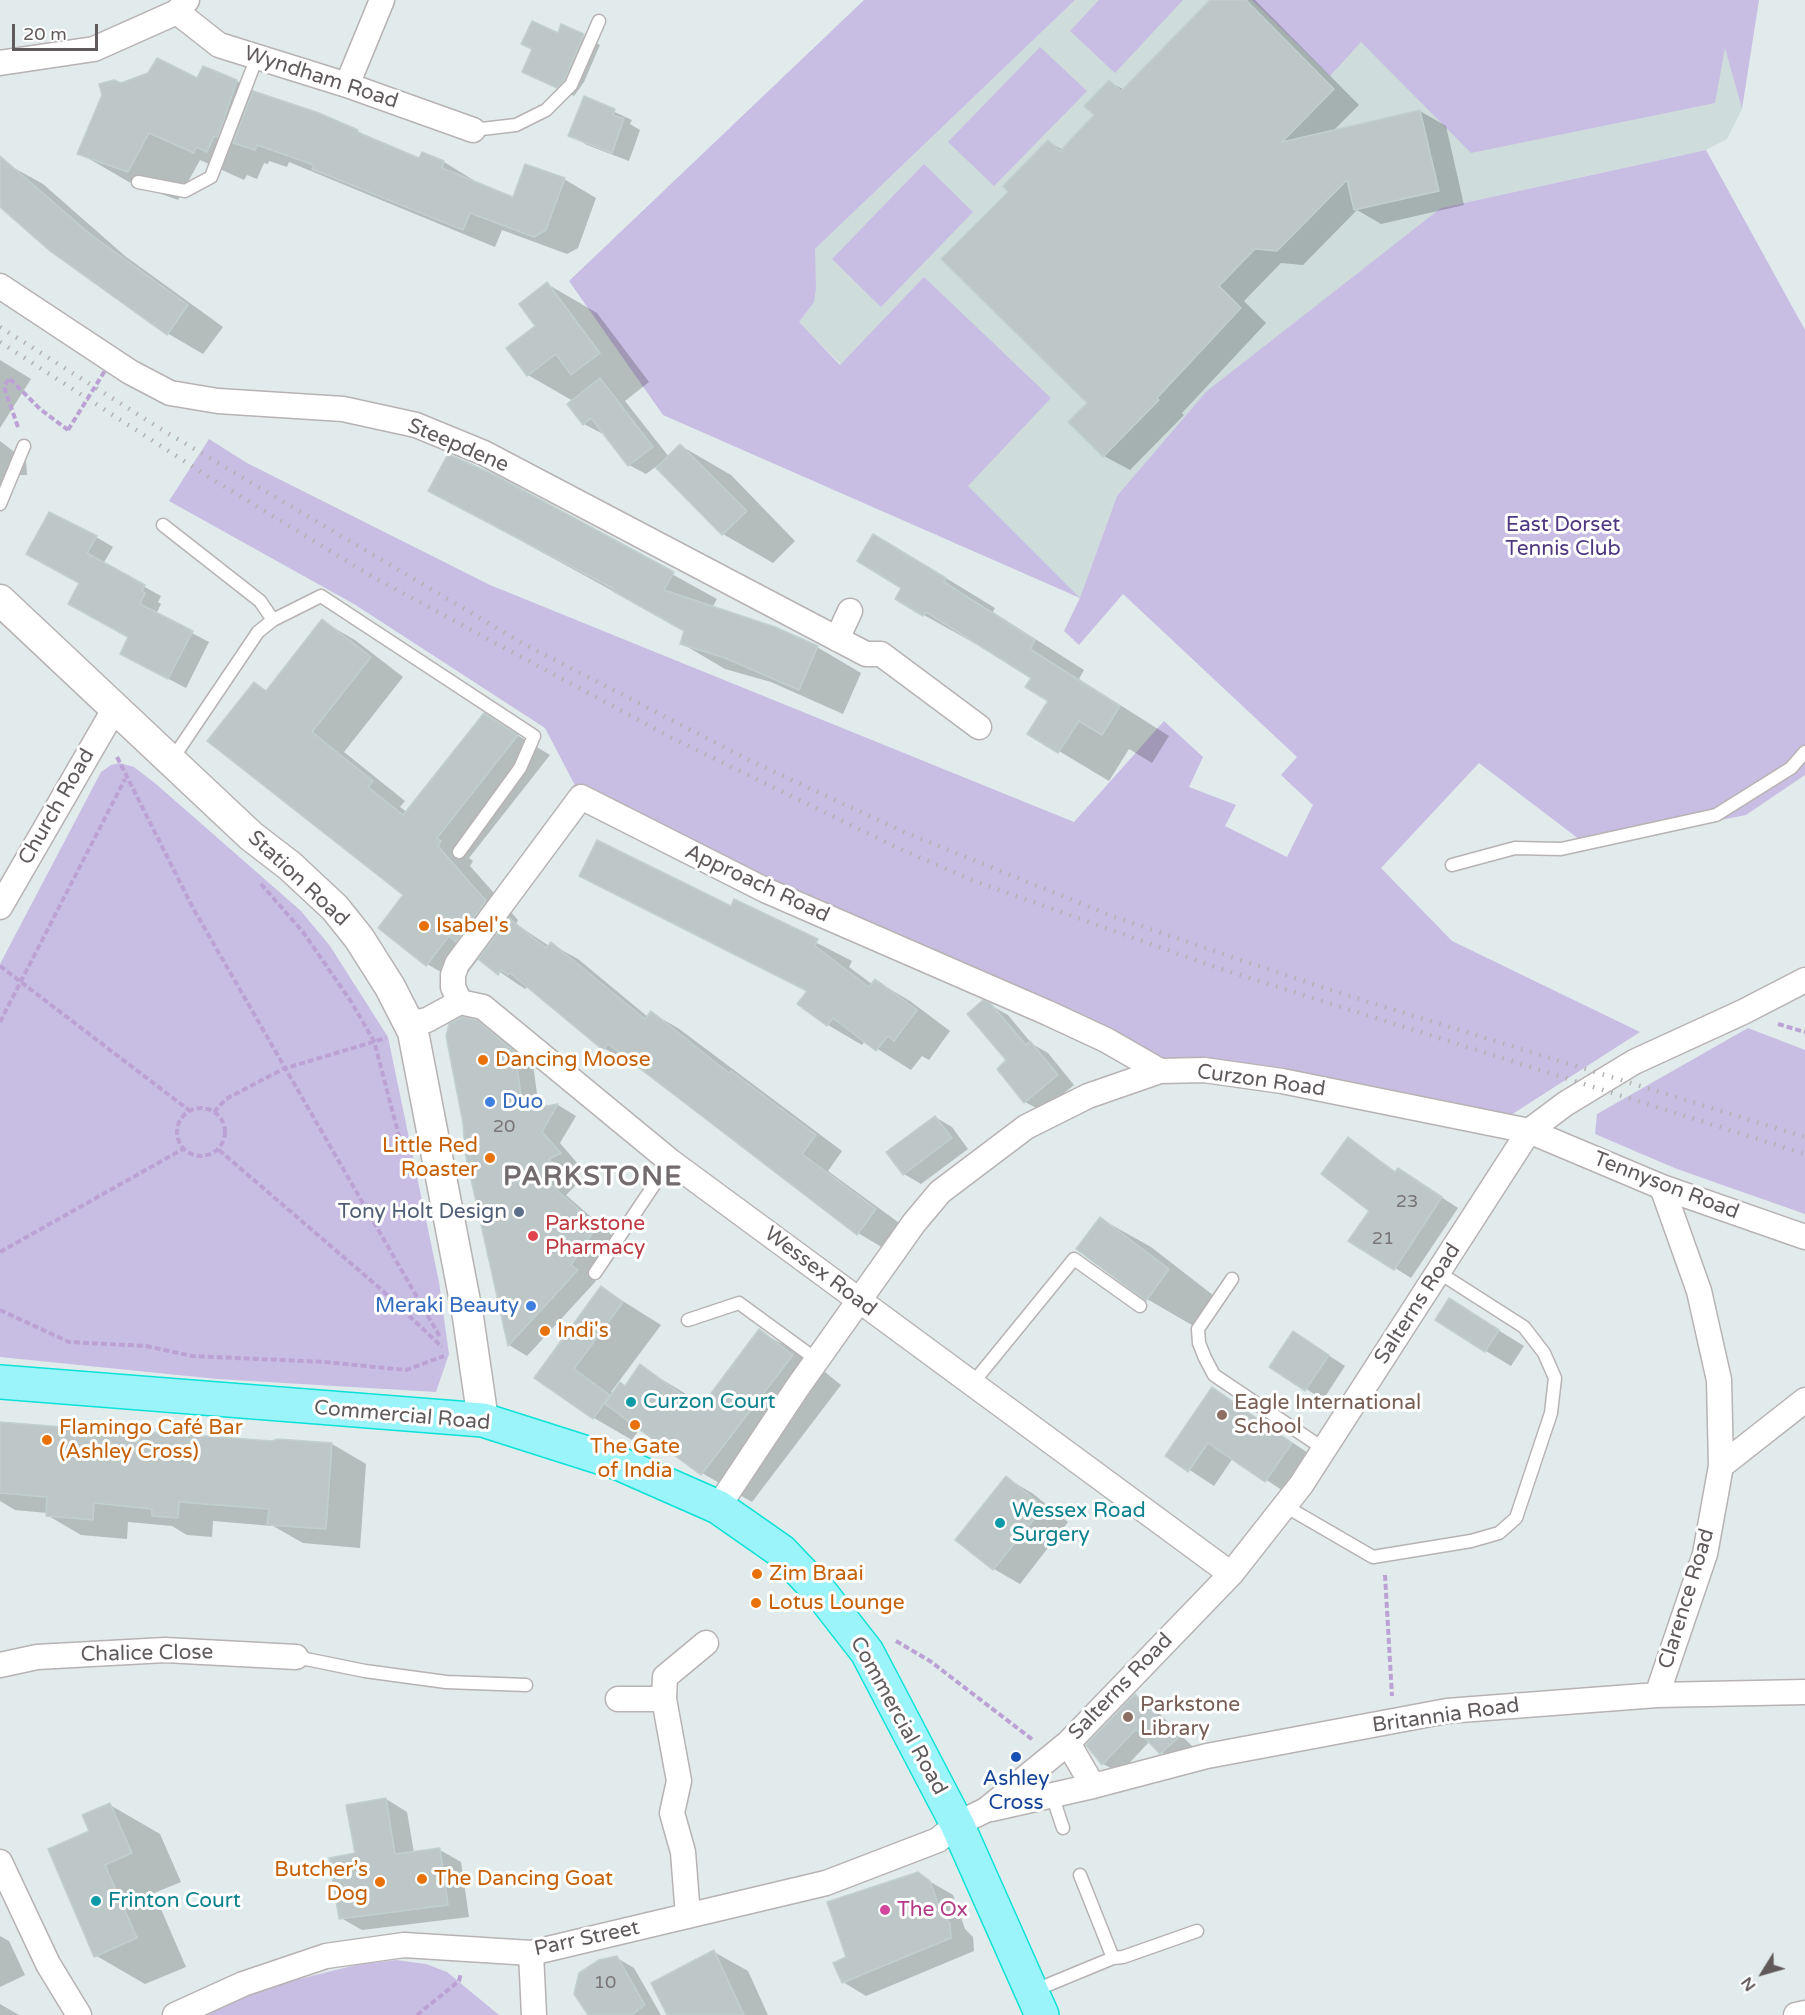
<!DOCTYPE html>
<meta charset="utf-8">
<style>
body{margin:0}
#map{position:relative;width:1805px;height:2015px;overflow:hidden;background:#e1ebec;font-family:"Varela Round",sans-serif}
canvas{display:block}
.north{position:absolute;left:1733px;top:1943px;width:60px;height:60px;-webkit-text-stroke:4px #fff;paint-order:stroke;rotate:233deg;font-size:16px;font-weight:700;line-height:24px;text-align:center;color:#615a5b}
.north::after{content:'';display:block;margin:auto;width:21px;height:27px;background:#615a5b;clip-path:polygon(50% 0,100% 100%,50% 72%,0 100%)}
.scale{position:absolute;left:12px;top:24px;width:86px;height:27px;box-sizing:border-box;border:3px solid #615a5b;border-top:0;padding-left:8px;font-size:18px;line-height:21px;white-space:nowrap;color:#615a5b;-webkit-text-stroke:4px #fff;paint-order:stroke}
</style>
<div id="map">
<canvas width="1805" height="2015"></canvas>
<div class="north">N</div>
<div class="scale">20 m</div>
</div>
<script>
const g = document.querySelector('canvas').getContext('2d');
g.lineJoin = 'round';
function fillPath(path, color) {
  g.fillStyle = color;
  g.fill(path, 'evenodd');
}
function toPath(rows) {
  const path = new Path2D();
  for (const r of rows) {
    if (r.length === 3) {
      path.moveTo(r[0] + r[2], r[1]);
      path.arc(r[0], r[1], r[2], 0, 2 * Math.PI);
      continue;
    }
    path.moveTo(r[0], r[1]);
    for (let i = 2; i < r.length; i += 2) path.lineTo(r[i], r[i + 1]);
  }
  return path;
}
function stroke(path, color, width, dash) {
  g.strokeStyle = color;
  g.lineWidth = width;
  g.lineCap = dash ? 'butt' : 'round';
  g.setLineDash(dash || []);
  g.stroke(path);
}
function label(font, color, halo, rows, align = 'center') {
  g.font = font + ' "Varela Round",sans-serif';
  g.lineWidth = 6;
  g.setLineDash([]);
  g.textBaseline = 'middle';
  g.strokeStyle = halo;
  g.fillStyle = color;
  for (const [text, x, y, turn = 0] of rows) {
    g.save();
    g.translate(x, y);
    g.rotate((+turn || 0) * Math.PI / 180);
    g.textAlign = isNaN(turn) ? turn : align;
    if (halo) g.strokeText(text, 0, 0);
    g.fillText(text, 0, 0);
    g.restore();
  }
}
const education = toPath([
 [1075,0,1713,0,1742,109,1727,139,1706,150,1441,208,1117,496,1080,599,799,323,771,330,815,249]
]);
const green = toPath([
 [864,0,1075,0,815,249,816,288,814,302,799,322,840,365,924,277,1051,398,968,486,1080,598,1117,496,1207,391,1441,208,1706,150,1805,330,1805,775,1746,815,1588,846,1479,763,1381,868,1452,941,1640,1032,1497,1124,1160,1071,581,797,545,728,354,604,169,501,209,439,247,463,490,585,1074,822,1164,721,1203,757,1189,787,1236,805,1225,826,1287,857,1313,805,1281,775,1297,757,1123,594,1079,645,1064,631,1080,598,663,415,569,281],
 [1099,0,1183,0,1115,73,1070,31],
 [1252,0,1759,0,1742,109,1725,48,1715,103,1471,153,1361,42,1330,76],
 [1040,47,1087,91,994,186,948,142],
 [924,164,973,212,881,307,832,259],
 [120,763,134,767,156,784,301,911,330,946,388,1037,439,1282,449,1354,436,1392,217,1379,0,1357,0,964,101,772,111,765],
 [1748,1028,1805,1050,1805,1214,1677,1169,1595,1134,1597,1114],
 [396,1960,426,1964,447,1972,499,2015,206,2015,263,1988,356,1965]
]);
const shadow = toPath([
 [1212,0,1255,0,1359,105,1332,132,1420,111,1446,126,1464,205,1381,224,1357,210,1303,265,1281,263,1244,301,1266,323,1182,413,1184,415,1130,470,1104,456,1089,403,1010,192,1048,142,1063,150,1097,115,1110,82,1124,90],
 [562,26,600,45,584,82,574,96,524,71,559,35],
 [203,68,237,81,261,95,357,131,420,160,444,162,475,181,474,183,514,199,564,179,596,198,578,248,567,254,502,230,495,247,289,162,287,167,269,161,268,164,264,163,257,179,247,175,244,180,200,160,178,200,129,182,79,153,121,84,198,80],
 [584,98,632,120,630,124,640,130,629,161,587,145,570,135],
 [7,164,43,184,125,256,223,327,203,354,167,333,0,205,0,172],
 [547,284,597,313,649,382,625,401,669,457,681,446,731,475,795,541,773,563,723,534,657,466,646,474,629,465,603,431,601,433,584,424,573,401,528,375,508,349,538,326],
 [0,360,31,379,0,428],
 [0,441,26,461,27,475,17,475,0,497],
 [494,476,717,599,712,608,817,647,861,673,843,714,771,682,725,669,681,643,686,631,430,491],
 [96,537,113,547,103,564,161,596,158,602,161,604,156,614,209,642,186,688,138,663,130,637,81,583,28,553],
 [923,564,995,608,993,612,1084,670,1079,679,1169,736,1152,763,1129,749,1109,781,1029,733,1050,700,1033,677,975,641,974,643,924,615],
 [322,621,355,640,403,677,344,752,405,801,400,807,407,812,484,715,550,755,469,858,473,861,470,866,518,920,516,924,549,946,551,944,578,959,648,1017,651,1013,678,1028,842,1151,828,1171,902,1225,885,1249,858,1233,633,1061,631,1064,604,1048,528,986,525,989,479,958,460,983,427,964,405,895,254,684,267,691],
 [581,876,731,908,735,901,852,961,849,967,873,985,876,981,910,1001,950,1031,929,1060,922,1056,911,1070,865,1041,862,1045,828,1025,808,992],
 [990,1005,1008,1015,1032,1044,1048,1053,1074,1085,1042,1111,1025,1102],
 [476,1022,495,1033,533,1064,539,1109,558,1105,576,1116,560,1143,578,1164,566,1170,578,1183,566,1195,615,1238,589,1276,596,1281,527,1356,509,1345,467,1152],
 [935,1117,952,1127,968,1149,921,1184,904,1174,888,1153],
 [1348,1139,1396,1172,1415,1180,1458,1208,1411,1278,1395,1268,1371,1210],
 [1101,1219,1151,1247,1218,1299,1197,1328,1147,1299],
 [602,1288,661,1325,611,1392,614,1394,626,1387,640,1366,704,1405,759,1331,809,1359,841,1385,752,1502,702,1473,640,1428,632,1440,594,1418,536,1378],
 [1449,1300,1524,1346,1511,1366,1486,1351],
 [1294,1333,1345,1366,1323,1400,1272,1366],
 [1213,1389,1317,1459,1291,1496,1233,1458,1214,1486,1167,1455],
 [0,1423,272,1443,332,1444,366,1464,360,1548,303,1543,273,1526,213,1521,212,1537,187,1535,172,1526,128,1522,127,1539,81,1535,47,1515,47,1513,15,1510,0,1501],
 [1006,1478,1032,1493,1068,1522,1020,1584,994,1569,957,1540],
 [1135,1696,1152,1706,1194,1748,1178,1762,1161,1752,1150,1741,1120,1773,1103,1764],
 [386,1799,407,1812,414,1853,440,1850,461,1862,469,1917,362,1930,341,1918,357,1854],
 [110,1805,160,1834,181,1882,154,1893,186,1967,145,1984,95,1955,91,1832],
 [917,1874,953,1895,965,1929,973,1937,974,1951,866,1996,843,1982,848,1957],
 [0,1936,9,1941,25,1975,0,1987],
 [714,1952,748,1971,768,2015,669,2015],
 [617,1958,634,1968,661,2015,589,2015],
 [0,2004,19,2015,0,2015]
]);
const building = toPath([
 [1210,0,1246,0,1334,89,1282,142,1420,110,1439,191,1354,210,1347,180,1277,251,1255,249,1219,286,1241,308,1157,398,1159,400,1103,457,1068,422,1087,403,941,259,1008,192,1003,186,1048,140,1060,151,1094,115,1084,106,1109,80,1121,91,1210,0],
 [532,21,558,33,561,24,584,34,564,81,557,88,522,72,532,49,521,44,532,21],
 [157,58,197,78,203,66,237,80,218,137,214,136,207,152,196,147,194,153,149,133,128,172,77,154,102,95,99,84,114,80,121,83,148,73,157,58],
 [253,91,319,113,358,130,357,132,419,158,422,152,444,161,442,168,513,197,525,164,565,178,546,230,534,237,470,213,463,230,312,169,314,165,257,145,255,150,233,143,253,91],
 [584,96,615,109,613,115,624,119,612,153,568,136,584,96],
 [0,156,90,234,188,305,167,335,50,251,0,207,0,156],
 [547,282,600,353,571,375,556,354,527,376,506,348,535,326,519,304,547,282],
 [600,378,653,447,628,466,591,418,583,425,567,404,600,378],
 [680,444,747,511,722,535,656,468,680,444],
 [448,454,495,475,674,572,664,590,775,627,818,646,799,690,725,658,680,644,684,631,613,591,614,589,428,491,448,454],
 [49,512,97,536,87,553,145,585,142,591,145,593,140,604,193,631,168,679,120,654,128,637,68,604,79,583,26,554,49,512],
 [873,534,946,578,944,582,1035,640,1030,649,1120,706,1102,735,1079,721,1058,753,1027,734,1048,701,1025,687,1031,678,926,612,923,616,895,599,901,588,857,561,873,534],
 [322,619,371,657,312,732,373,781,368,787,403,815,484,713,518,735,437,838,441,841,438,846,486,901,456,942,449,936,426,966,378,928,403,895,207,741,254,682,266,691,322,619],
 [597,840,731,906,734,899,818,939,815,946,869,987,875,979,917,1010,894,1041,888,1036,876,1051,833,1018,827,1026,797,1004,807,991,579,876,597,840],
 [509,918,546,948,551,942,645,1019,651,1011,729,1073,731,1071,816,1135,802,1154,876,1209,857,1235,608,1044,603,1050,510,973,508,975,501,970,498,975,478,959,509,918],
 [983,1000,991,1004,1026,1045,1030,1041,1058,1075,1024,1103,997,1069,1006,1060,967,1014,983,1000],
 [462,1017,477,1020,515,1052,523,1110,558,1104,542,1132,561,1153,549,1159,561,1171,549,1183,597,1226,571,1265,578,1270,508,1346,465,1152,463,1123,446,1036,449,1024,462,1017],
 [935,1116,952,1138,903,1175,886,1152,935,1116],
 [1348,1137,1395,1172,1398,1168,1442,1197,1394,1270,1348,1241,1369,1211,1321,1174,1348,1137],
 [1100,1217,1169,1269,1146,1301,1076,1249,1100,1217],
 [601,1286,623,1302,574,1369,610,1395,593,1419,534,1378,601,1286],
 [1449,1298,1499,1330,1485,1352,1435,1320,1449,1298],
 [759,1329,793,1355,701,1475,605,1404,620,1382,625,1386,640,1364,700,1408,759,1329],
 [1293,1331,1329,1355,1305,1391,1269,1367,1293,1331],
 [1212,1387,1292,1443,1265,1482,1208,1443,1188,1472,1165,1456,1212,1387],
 [0,1422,138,1433,138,1431,272,1441,278,1439,332,1443,326,1529,267,1525,269,1509,179,1502,178,1518,152,1516,152,1509,94,1503,93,1520,46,1516,47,1497,0,1493,0,1422],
 [1006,1476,1044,1507,993,1570,955,1540,1006,1476],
 [1135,1694,1178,1738,1160,1754,1136,1729,1102,1765,1086,1745,1135,1694],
 [386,1798,395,1854,440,1848,448,1905,339,1919,329,1858,355,1853,346,1805,386,1798],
 [110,1803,132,1853,105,1865,137,1938,94,1957,48,1849,89,1831,82,1815,110,1803],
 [918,1872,930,1881,942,1915,950,1923,951,1938,842,1983,833,1963,846,1957,827,1902,918,1872],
 [714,1950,744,2015,667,2015,651,1983,714,1950],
 [617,1956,645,2005,631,2015,588,2015,574,1994,579,1973,599,1960,617,1956]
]);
const path = toPath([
 [18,427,4,387,9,378,40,409,68,430],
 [117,757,193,908,440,1337],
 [261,884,303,932,350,1000,374,1041,406,1163],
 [0,966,190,1111],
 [0,1022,125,779],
 [1778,1024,1805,1032],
 [201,1132,24],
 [214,1112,226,1099,283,1069,386,1038],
 [219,1150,383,1291,442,1347],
 [0,1252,183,1149],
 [0,1310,69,1342,146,1346,192,1356,325,1362,406,1370,444,1356],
 [1385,1575,1392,1696],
 [896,1641,930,1661,1033,1740],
 [417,2015,459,1981,461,1973]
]);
const service = toPath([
 [473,130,516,125,546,110,571,85,599,21],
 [138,182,185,191,211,177,257,57],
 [0,504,24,446],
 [163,525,260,601,273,620],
 [171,761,258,632,273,620,321,596,534,736,520,768,459,852],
 [1452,865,1515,848,1561,849,1716,815,1791,768,1805,752],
 [595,1273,670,1161],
 [1232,1279,1198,1329,1199,1343,1205,1358,1214,1375,1324,1449],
 [688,1320,739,1303,817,1360],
 [972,1384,1074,1259,1140,1306],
 [1285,1506,1373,1557,1471,1541,1499,1533,1516,1518,1551,1413,1555,1378,1544,1353,1524,1327,1438,1272],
 [296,1657,365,1671,446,1682,526,1685],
 [1052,1795,1063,1828],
 [1113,1958,1123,1957,1197,1931],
 [1033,1991,1113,1958,1080,1875]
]);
const minor = toPath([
 [177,12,219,45,347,85,473,130],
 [0,63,94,49,177,12,187,0],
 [347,85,382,0],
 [0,286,130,372,170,393,218,401,343,409,416,425,484,453,866,654,881,654,979,727],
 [837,639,850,611],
 [0,907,115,708],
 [460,1002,453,987,453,975,457,964,581,797,765,890,1048,1013,1106,1040,1160,1071],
 [409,1024,427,1020,460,1002,483,1007,670,1161,1231,1574],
 [1662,1187,1699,1291,1719,1380,1721,1466],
 [718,1507,797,1388,914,1223,940,1192,1026,1127,1088,1096,1160,1071,1204,1070,1282,1081,1529,1131,1662,1187,1805,1237],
 [0,1665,37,1657,165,1650,296,1657],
 [1657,1695,1705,1554,1721,1466,1805,1400],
 [618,1699,664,1699,679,1781,672,1813,683,1852,688,1916],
 [664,1699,665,1677,706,1643],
 [1068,1743,1093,1786],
 [991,1809,1093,1786,1207,1756,1447,1711,1657,1695,1805,1692],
 [0,1862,48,1964,79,2015],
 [531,1953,534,2015],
 [175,2015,243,1984,326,1956,404,1945,531,1953,826,1883,938,1840,957,1824,986,1810,1068,1743,1231,1574,1301,1485,1529,1131,1565,1104,1634,1062,1743,1012,1805,980],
 [1796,2015,1805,2013]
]);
const tertiary = toPath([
 [0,600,251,836,290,866,335,908,359,938,390,987,413,1032,468,1317,483,1420]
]);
const trunk = toPath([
 [0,1382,483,1420,618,1463,718,1507,781,1551,821,1593,867,1652,957,1824,1042,2015]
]);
const rail = toPath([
 [0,327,164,431,522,643,753,762,904,832,1112,916,1220,953,1340,993,1805,1137],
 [0,342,212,479,373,577,672,738,898,848,977,882,1215,967,1805,1154]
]);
const pathBridge = toPath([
 [68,430,106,369]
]);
const markers = [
 [424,926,6,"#e8710a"],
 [483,1060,6,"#e8710a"],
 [490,1102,6,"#3f7fe0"],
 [490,1158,6,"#e8710a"],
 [519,1212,6,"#5c6f8a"],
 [533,1236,6,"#e0444e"],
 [531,1306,6,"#3f7fe0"],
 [545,1331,6,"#e8710a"],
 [631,1402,6,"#0f9aa8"],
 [1222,1415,6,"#8d6e63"],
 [635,1425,6,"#e8710a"],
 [47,1440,6,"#e8710a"],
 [1000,1523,6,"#0f9aa8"],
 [757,1574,6,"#e8710a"],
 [756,1603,6,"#e8710a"],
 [1128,1717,6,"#8d6e63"],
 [1016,1757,6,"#1a4fb4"],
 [422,1879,6,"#e8710a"],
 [380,1882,6,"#e8710a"],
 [96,1901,6,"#0f9aa8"],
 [885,1910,6,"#d1479c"]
];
const numberNames = [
 ["20",504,1127],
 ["23",1407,1202],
 ["21",1383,1239],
 ["10",605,1983]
];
const streetNames = [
 ["Wyndham Road",321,78,18],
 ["Steepdene",458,446,23],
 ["Church Road",57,807,-60],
 ["Station Road",298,879,43],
 ["Approach Road",757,884,25],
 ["Curzon Road",1261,1081,8],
 ["Tennyson Road",1666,1186,21],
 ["Wessex Road",820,1272,37],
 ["Salterns Road",1418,1304,-57],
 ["Commercial Road",402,1416,5],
 ["Clarence Road",1687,1599,-73],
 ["Chalice Close",147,1654,-1],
 ["Salterns Road",1121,1687,-46],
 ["Commercial Road",898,1716,61],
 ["Britannia Road",1446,1716,-8],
 ["Parr Street",587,1939,-12]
];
const parkNames = [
 ["East Dorset",1563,525],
 ["Tennis Club",1563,549]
];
const foodNames = [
 ["Isabel's",436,926],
 ["Dancing Moose",495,1060],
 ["Little Red",478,1146,"right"],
 ["Roaster",478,1170,"right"],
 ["Indi's",557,1331],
 ["Flamingo Café Bar",59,1428],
 ["(Ashley Cross)",59,1452],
 ["The Gate",635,1447,"center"],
 ["of India",635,1471,"center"],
 ["Zim Braai",769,1574],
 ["Lotus Lounge",768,1603],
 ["Butcher’s",368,1870,"right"],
 ["Dog",368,1894,"right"],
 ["The Dancing Goat",434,1879]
];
const shopNames = [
 ["Duo",502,1102],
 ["Meraki Beauty",519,1306,"right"]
];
const serviceNames = [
 ["Tony Holt Design",507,1212]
];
const healthNames = [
 ["Parkstone",545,1224],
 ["Pharmacy",545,1248]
];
const cultureNames = [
 ["Curzon Court",643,1402],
 ["Wessex Road",1012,1511],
 ["Surgery",1012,1535],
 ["Frinton Court",108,1901]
];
const educationNames = [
 ["Eagle International",1234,1403],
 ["School",1234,1427],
 ["Parkstone",1140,1705],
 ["Library",1140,1729]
];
const transitNames = [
 ["Ashley",1016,1779],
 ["Cross",1016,1803]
];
const hotelNames = [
 ["The Ox",897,1910]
];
const districtNames = [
 ["PARKSTONE",593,1178]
];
fillPath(education, '#cfdcdc');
fillPath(green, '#c8bee3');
fillPath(shadow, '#0003');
fillPath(building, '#bec7c7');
stroke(building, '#c0d0cf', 1.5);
stroke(service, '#b8b2b2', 15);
stroke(minor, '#b8b2b2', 27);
stroke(tertiary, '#b8b2b2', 33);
stroke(trunk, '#0be2d7', 36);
stroke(path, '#bca2d4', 4, [6, 3]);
stroke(service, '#fff', 12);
stroke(minor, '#fff', 24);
stroke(tertiary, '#fff', 30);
stroke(trunk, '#9af4f9', 33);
stroke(rail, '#b3b2b2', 4.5, [1.5, 8]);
stroke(pathBridge, '#bca2d4', 4, [6, 3]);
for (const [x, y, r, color] of markers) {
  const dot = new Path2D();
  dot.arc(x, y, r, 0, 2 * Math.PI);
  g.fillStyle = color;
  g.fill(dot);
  stroke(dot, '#fff', 2);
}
label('18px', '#787576', null, numberNames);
label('21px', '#615a5b', '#fff', streetNames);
label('21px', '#4f3882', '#fff', parkNames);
label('21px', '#c56008', '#fff', foodNames, 'left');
label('21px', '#366cbe', '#fff', shopNames, 'left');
label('21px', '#4e5e75', '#fff', serviceNames, 'right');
label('21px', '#be3a42', '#fff', healthNames, 'left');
label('21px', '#0d838f', '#fff', cultureNames, 'left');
label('21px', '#785e54', '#fff', educationNames, 'left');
label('21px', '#164399', '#fff', transitNames);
label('21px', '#b23c85', '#fff', hotelNames, 'left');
g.letterSpacing = '1.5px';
label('bold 27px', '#736b6d', '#fff', districtNames);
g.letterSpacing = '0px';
</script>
